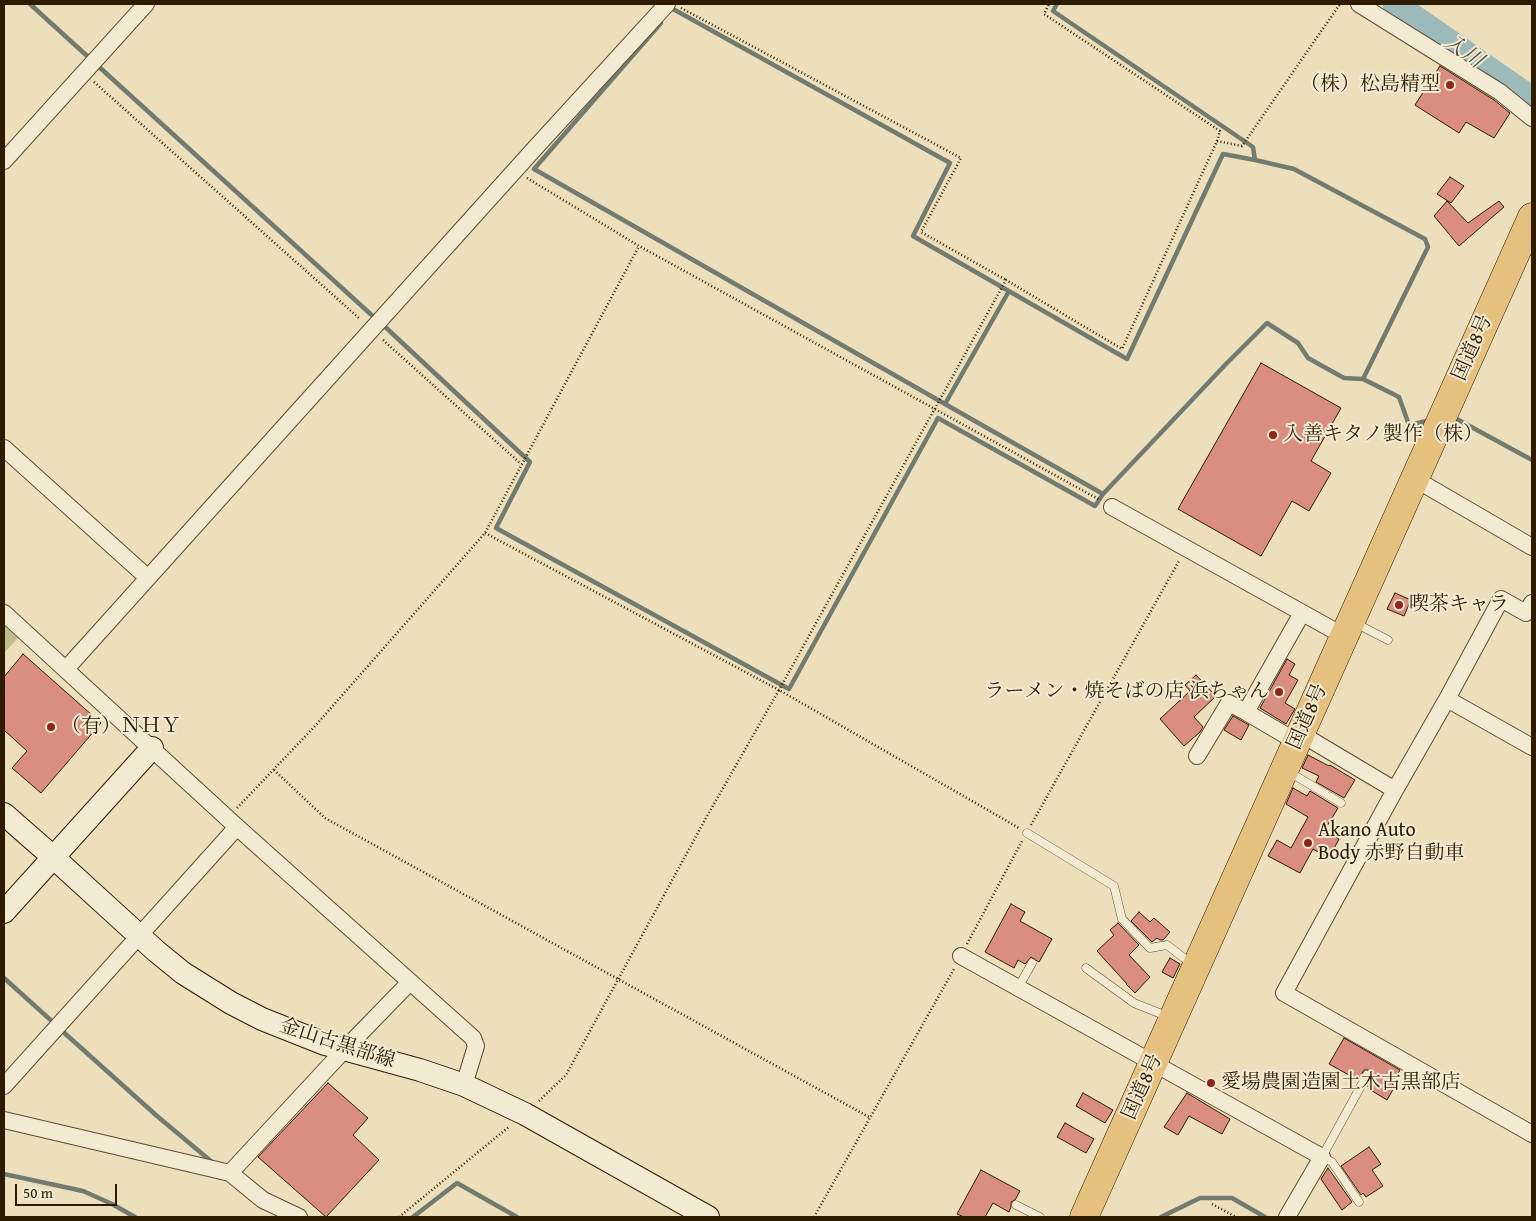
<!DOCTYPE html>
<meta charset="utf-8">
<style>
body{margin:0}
#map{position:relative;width:1536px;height:1221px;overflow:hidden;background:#eddfbb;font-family:"Gentium Book Plus",serif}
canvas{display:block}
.frame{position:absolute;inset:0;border:5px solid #2e1c02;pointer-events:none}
.scale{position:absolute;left:15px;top:1184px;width:102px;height:22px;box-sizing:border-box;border:2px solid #2e1c02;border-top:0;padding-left:6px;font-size:15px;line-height:18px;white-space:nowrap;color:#2e1c02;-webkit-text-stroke:4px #f3ead3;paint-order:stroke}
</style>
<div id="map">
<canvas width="1536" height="1221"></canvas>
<div class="frame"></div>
<div class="scale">50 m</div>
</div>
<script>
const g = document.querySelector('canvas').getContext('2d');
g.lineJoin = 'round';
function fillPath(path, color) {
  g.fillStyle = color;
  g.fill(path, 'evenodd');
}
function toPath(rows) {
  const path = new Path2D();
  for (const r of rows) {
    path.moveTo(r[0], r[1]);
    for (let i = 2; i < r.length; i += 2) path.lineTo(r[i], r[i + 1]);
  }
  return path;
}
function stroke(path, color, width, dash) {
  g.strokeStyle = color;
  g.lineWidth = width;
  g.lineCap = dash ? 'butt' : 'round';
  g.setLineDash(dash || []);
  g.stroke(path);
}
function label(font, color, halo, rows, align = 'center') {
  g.font = font + ' "Gentium Book Plus","Noto Serif JP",serif';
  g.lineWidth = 4;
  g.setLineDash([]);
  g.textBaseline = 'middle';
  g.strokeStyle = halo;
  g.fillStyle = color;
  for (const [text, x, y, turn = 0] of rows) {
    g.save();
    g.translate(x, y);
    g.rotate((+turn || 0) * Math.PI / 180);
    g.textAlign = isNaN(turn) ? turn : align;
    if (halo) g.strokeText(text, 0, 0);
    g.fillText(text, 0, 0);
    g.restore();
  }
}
const green = toPath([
 [4,625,18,638,4,653]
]);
const stream = toPath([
 [30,4,376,319],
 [1057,4,1053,11,1253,147,1255,160,1294,169,1425,239,1428,247,1363,379],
 [673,9,950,163,913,236,1127,359,1223,154,1255,160],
 [661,23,534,169,945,404],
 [1009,291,945,404,1103,494],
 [382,324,530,462,496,528,789,689,938,418,1095,506,1103,494,1226,364,1267,323,1298,343,1308,358,1344,378,1363,379,1399,397,1409,425,1431,420],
 [1453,417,1532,460],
 [4,978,55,1024],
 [60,1029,157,1116,212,1162],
 [4,1174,83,1191,112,1204,135,1217],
 [413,1217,457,1183,517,1217],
 [1161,1217,1200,1198,1232,1198,1265,1217]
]);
const river = toPath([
 [1395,4,1532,99]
]);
const building = toPath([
 [1440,66,1494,100,1510,113,1494,138,1466,122,1459,133,1415,105,1440,66],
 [1450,177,1464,186,1451,203,1437,194,1450,177],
 [1447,201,1468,223,1499,201,1504,207,1459,246,1434,216,1447,201],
 [1261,363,1341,408,1311,461,1331,473,1309,511,1292,501,1261,556,1178,509,1261,363],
 [1395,593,1411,600,1404,616,1387,609,1395,593],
 [23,654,101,723,41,793,12,768,27,751,4,730,4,677,23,654],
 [1287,659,1295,664,1289,675,1298,680,1285,703,1295,709,1286,724,1260,708,1287,659],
 [1196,675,1216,696,1194,717,1203,727,1200,732,1184,746,1160,719,1190,691,1185,685,1196,675],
 [1233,716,1249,725,1241,740,1224,730,1233,716],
 [1308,755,1329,766,1330,765,1355,780,1344,798,1316,782,1319,776,1302,768,1308,755],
 [1293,788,1307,796,1310,791,1338,808,1324,831,1339,839,1329,858,1313,849,1300,873,1268,856,1277,840,1291,848,1308,817,1286,804,1293,788],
 [1011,904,1025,912,1020,921,1052,939,1039,962,1031,957,1025,964,1018,960,1014,968,985,952,1011,904],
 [1139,912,1150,922,1154,918,1170,932,1163,940,1160,940,1157,938,1152,942,1131,921,1139,912],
 [1118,923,1139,945,1129,955,1150,977,1135,993,1126,984,1127,984,1097,951,1114,935,1110,930,1118,923],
 [1170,958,1180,964,1173,978,1162,972,1170,958],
 [1344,1038,1400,1070,1392,1084,1395,1086,1387,1100,1369,1089,1370,1087,1367,1086,1373,1075,1370,1070,1364,1070,1358,1080,1329,1064,1344,1038],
 [328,1083,368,1118,353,1135,379,1160,326,1217,258,1157,328,1083],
 [1083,1093,1113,1110,1105,1123,1076,1106,1083,1093],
 [1187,1093,1230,1119,1222,1134,1189,1116,1178,1135,1164,1127,1187,1093],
 [1065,1123,1094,1139,1086,1153,1057,1137,1065,1123],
 [1369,1147,1381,1164,1372,1170,1383,1186,1366,1197,1363,1193,1361,1195,1341,1166,1369,1147],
 [1328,1168,1352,1202,1342,1210,1321,1179,1328,1168],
 [981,1170,1020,1191,1015,1200,1011,1202,1011,1207,1009,1212,993,1203,985,1217,964,1217,957,1214,981,1170]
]);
const path = toPath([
 [681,8,961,158,921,232,1006,280],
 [94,82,360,319],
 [1217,141,1242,146,1340,4],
 [527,178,639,246,1100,500],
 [383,340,521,464],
 [485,533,779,690,1006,280,1122,349,1217,141,1220,131,1044,14,1049,4],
 [274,770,325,818,869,1117],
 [237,808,316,725,485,533,639,246],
 [1031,825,1179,561],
 [967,944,1022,841],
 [539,1101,566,1075,706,818,779,690,1019,828],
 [1212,1204,1236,1217],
 [399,1217,510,1126],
 [814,1217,954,969]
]);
const lane = toPath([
 [1355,623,1388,640],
 [1289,772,1341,803],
 [1027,833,1114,886,1122,919,1150,948,1167,945,1193,965],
 [1086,968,1134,1003,1169,1017],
 [1018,988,1032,963],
 [1359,1202,1332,1162,1322,1157,1367,1075],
 [1016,1205,1040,1217]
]);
const street = toPath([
 [1359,4,1500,92,1532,118],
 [4,161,146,4],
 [4,448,148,578],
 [1415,479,1532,547],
 [1112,507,1344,636],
 [4,613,237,827,473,1038,476,1046,464,1085],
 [66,669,536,147,667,4],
 [1447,699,1532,747],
 [1301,734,1395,790,1447,699,1501,599,1526,613,1532,603],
 [1297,742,1246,712,1302,613],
 [1197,756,1229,703,1246,712],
 [1395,790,1284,993,1532,1134],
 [961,956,1322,1157,1287,1217],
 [4,1086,237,827],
 [4,1120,230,1173,263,1200,299,1217],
 [230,1173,345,1049,410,982]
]);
const secondary = toPath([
 [4,814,53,857,156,951,183,973,231,1003,262,1019,325,1044,420,1070,464,1085,525,1114,708,1217],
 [4,912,152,748]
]);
const highway = toPath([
 [1084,1217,1532,217]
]);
const markers = [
 [1450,85,5,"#8f2418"],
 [1273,435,5,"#8f2418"],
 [1399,605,5,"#8f2418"],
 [1279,692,5,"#8f2418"],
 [51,727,5,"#8f2418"],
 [1308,843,5,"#8f2418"],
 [1211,1083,5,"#8f2418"]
];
const poiNames = [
 ["（株）松島精型",1440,85,"right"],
 ["入善キタノ製作（株）",1283,435],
 ["喫茶キャラ",1409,605],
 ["ラーメン・焼そばの店 浜ちゃん",1269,692,"right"],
 ["（有）ＮＨＹ",61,727],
 ["Akano Auto",1318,831],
 ["Body 赤野自動車",1318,854],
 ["愛場農園造園土木古黒部店",1221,1083]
];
const streetNames = [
 ["国道8号",1473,348,-66],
 ["国道8号",1308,717,-66],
 ["金山古黒部線",337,1044,18],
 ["国道8号",1143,1087,-66]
];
const waterNames = [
 ["入川",1463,52,35]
];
fillPath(green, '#c0bf8b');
stroke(stream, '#717b70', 4.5);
stroke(river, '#9dbaba', 25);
fillPath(building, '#d98e81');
stroke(building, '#2e1c02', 1);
stroke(lane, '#5e4d30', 9);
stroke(street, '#5e4d30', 18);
stroke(secondary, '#2e1c02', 24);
stroke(highway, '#2e1c02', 29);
stroke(path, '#2e1c02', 2.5, [1, 2.5]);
stroke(lane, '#f3ead3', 8);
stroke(street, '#f3ead3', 16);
stroke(secondary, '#f3ead3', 22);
stroke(highway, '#e6c07e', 28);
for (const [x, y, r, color] of markers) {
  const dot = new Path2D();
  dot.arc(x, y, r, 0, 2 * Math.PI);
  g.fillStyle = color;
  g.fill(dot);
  stroke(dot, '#f3ead3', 2);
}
label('20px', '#2e1c02', '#f3ead3', poiNames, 'left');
label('20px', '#2e1c02', '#f3ead3', streetNames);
label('italic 21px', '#4f4b39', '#f3ead3', waterNames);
</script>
